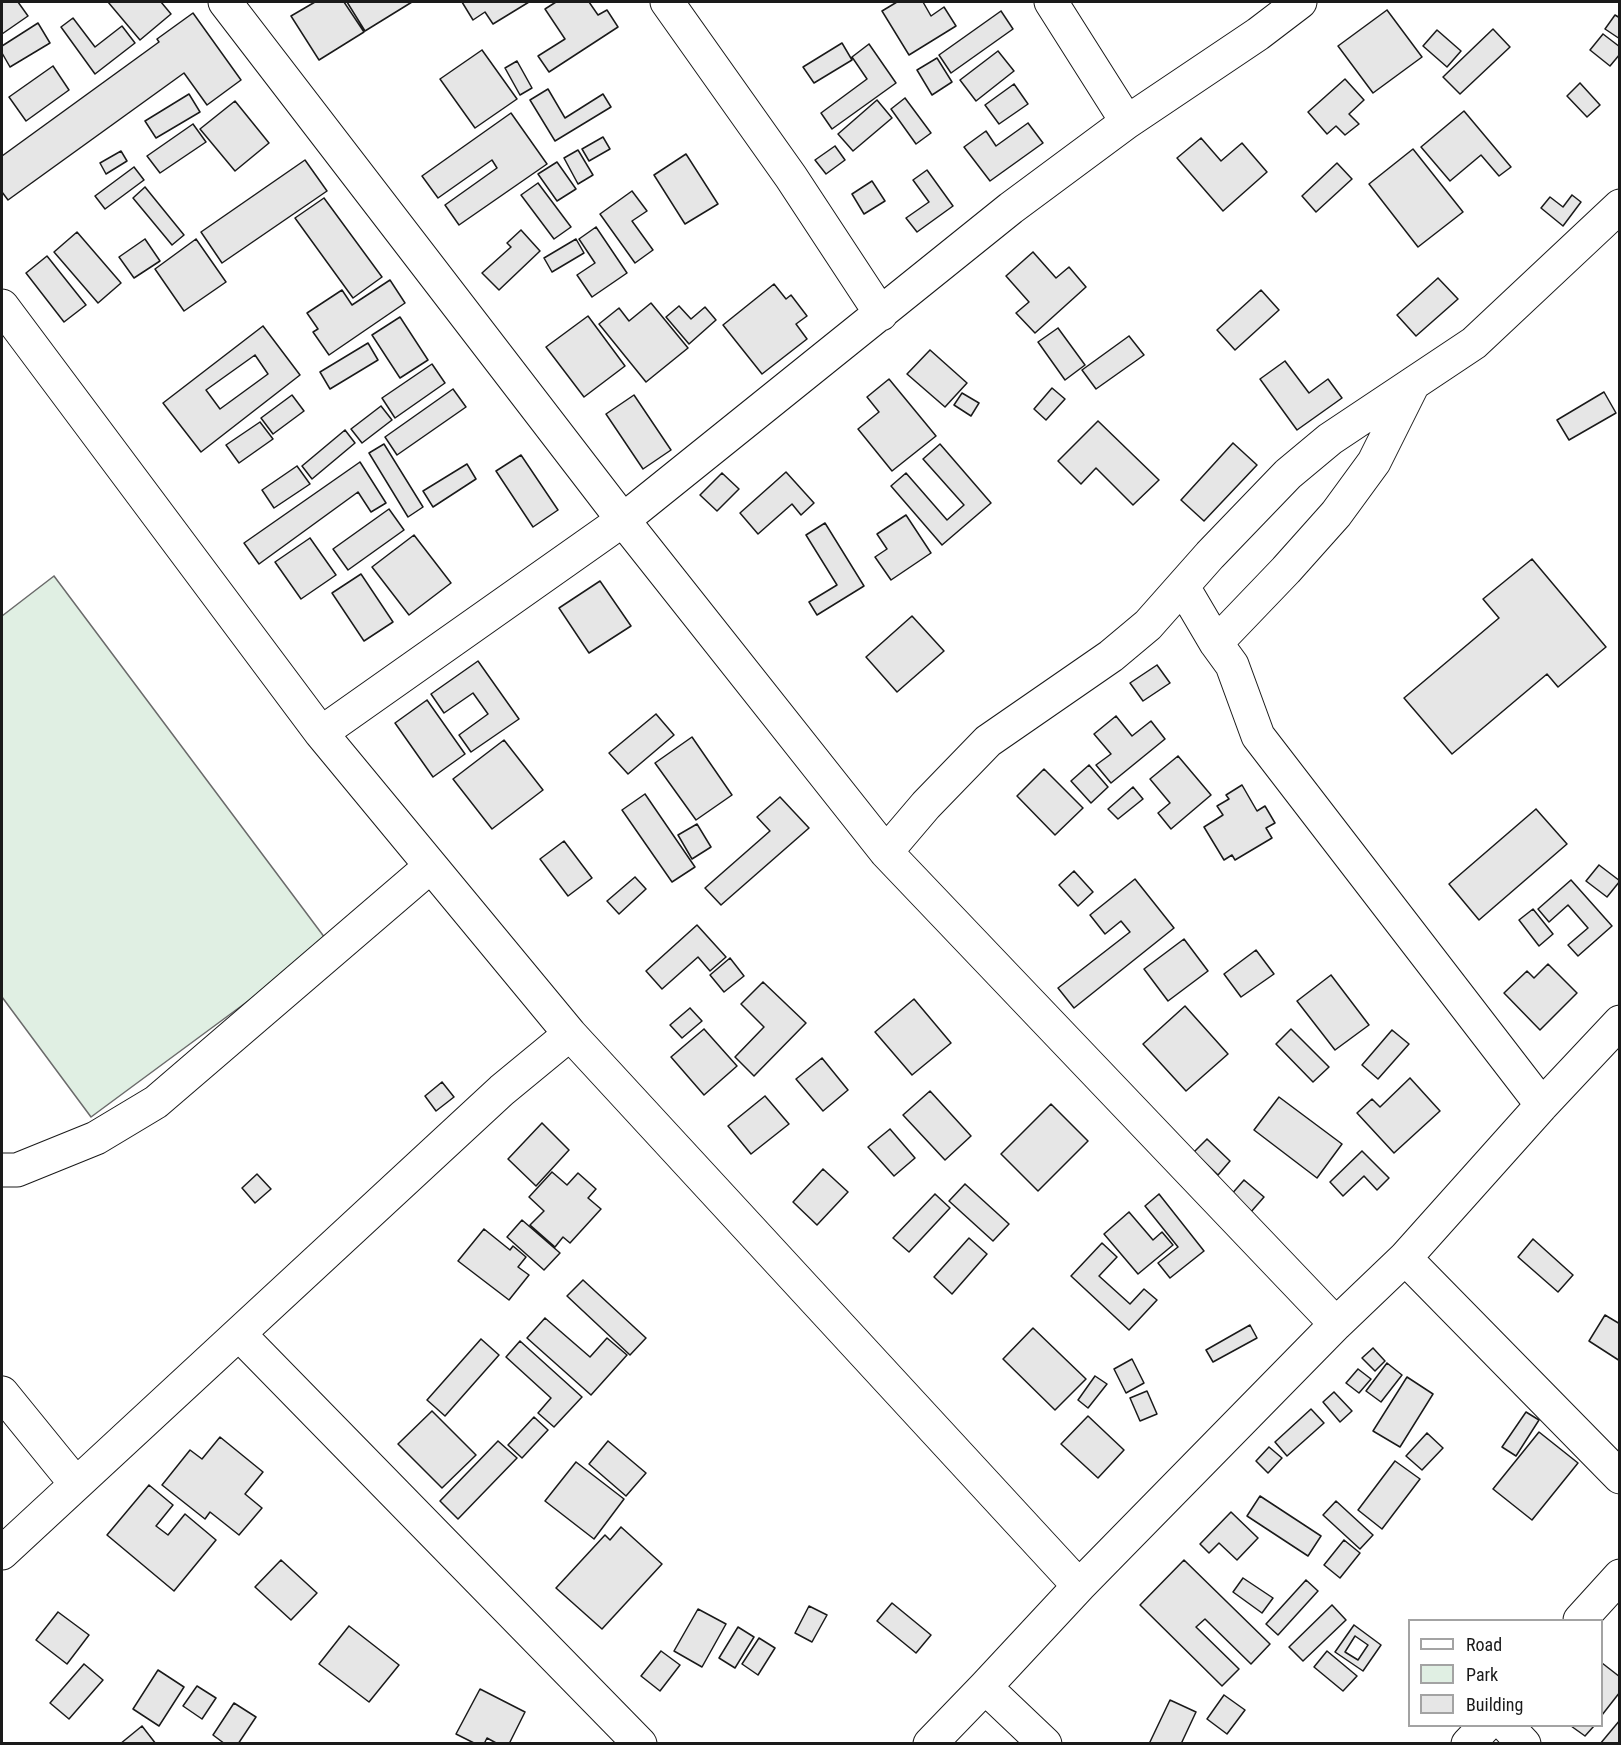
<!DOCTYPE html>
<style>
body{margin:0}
#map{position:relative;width:1621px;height:1745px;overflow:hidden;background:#fff;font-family:"Roboto Condensed",sans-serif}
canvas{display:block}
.frame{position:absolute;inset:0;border:3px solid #1a1a1a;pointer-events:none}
.legend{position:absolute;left:1408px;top:1619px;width:195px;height:108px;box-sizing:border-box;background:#fff;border:2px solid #a3a3a3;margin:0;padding:8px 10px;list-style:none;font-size:18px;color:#1a1a1a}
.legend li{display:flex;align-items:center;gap:12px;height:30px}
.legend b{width:30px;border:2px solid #a3a3a3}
</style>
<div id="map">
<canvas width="1621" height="1745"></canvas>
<div class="frame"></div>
<ul class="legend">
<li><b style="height:8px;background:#fff"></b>Road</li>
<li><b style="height:16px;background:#e0efe3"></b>Park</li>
<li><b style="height:16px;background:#e6e6e6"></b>Building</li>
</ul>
</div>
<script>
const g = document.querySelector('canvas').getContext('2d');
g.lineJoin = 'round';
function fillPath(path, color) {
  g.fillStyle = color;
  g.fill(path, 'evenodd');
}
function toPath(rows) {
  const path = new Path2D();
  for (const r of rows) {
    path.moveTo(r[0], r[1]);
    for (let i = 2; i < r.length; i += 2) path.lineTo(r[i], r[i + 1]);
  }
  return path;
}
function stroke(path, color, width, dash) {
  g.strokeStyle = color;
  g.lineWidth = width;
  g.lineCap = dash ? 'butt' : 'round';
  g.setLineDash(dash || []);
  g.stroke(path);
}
const green = toPath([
 [54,576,328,942,91,1117,2,997,2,616,54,576]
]);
const building = toPath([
 [2,2,18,2,28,16,2,34,2,2],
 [108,2,161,2,171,14,140,40,108,2],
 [315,2,344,2,364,32,319,60,291,16,315,2],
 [347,2,412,2,365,31,347,2],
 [462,2,529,2,493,24,485,12,473,20,462,2],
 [556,2,589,2,598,15,607,10,618,27,549,72,538,56,565,39,545,9,556,2],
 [897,2,923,2,931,16,944,7,956,26,909,55,882,11,897,2],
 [1387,10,1422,57,1373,93,1338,46,1387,10],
 [1001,11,1013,29,951,73,939,55,1001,11],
 [193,13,241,80,207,105,184,73,8,200,2,192,2,156,159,42,157,39,193,13],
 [1615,15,1620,18,1620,39,1605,29,1615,15],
 [73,18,95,47,122,26,135,43,95,74,61,27,73,18],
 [38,23,50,43,10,67,2,53,2,46,38,23],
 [1493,29,1510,47,1460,94,1443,77,1493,29],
 [1437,30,1461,51,1447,67,1423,46,1437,30],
 [1603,34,1620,47,1620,54,1610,66,1590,50,1603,34],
 [842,43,852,60,814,83,803,67,842,43],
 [869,44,896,83,832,129,821,113,867,79,852,57,869,44],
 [482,50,517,99,475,128,440,79,482,50],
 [998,51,1014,71,976,101,960,80,998,51],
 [937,58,952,82,932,95,917,70,937,58],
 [517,61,532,88,520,95,505,68,517,61],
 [53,66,69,90,26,121,9,97,53,66],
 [1345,79,1364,100,1349,114,1359,124,1345,135,1336,126,1327,134,1308,112,1345,79],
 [1580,83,1600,105,1587,117,1567,96,1580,83],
 [1014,84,1028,104,999,124,985,105,1014,84],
 [548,89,565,118,603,94,611,107,555,141,530,100,548,89],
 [189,94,200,112,156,138,145,121,189,94],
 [905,98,931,133,916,144,891,109,905,98],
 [877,100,892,118,853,151,838,134,877,100],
 [235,101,269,143,235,171,200,129,235,101],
 [1464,111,1511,167,1499,176,1481,155,1450,181,1421,147,1464,111],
 [511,113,547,164,459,225,445,205,497,168,492,160,438,198,422,176,511,113],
 [1028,123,1043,143,990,181,964,147,986,131,996,146,1028,123],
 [193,124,206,142,160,173,147,156,193,124],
 [603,137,610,149,589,161,582,149,603,137],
 [1201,138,1221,161,1242,143,1267,172,1223,211,1177,158,1201,138],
 [835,146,845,160,826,174,815,160,835,146],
 [1413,149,1463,212,1418,247,1369,184,1413,149],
 [578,150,593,175,578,184,564,158,578,150],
 [121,151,127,161,106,174,100,163,121,151],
 [686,154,718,204,685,224,654,175,686,154],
 [305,160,327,191,222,263,201,232,305,160],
 [557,162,576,189,557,201,538,174,557,162],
 [1337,163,1352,179,1316,212,1302,196,1337,163],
 [134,167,144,180,105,209,95,196,134,167],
 [927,170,953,206,917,232,906,218,929,202,913,180,927,170],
 [872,181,885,201,864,214,852,194,872,181],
 [538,183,571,227,554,239,521,195,538,183],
 [145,187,184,235,172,245,133,198,145,187],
 [632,191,647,211,632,221,653,250,635,263,600,214,632,191],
 [1572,195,1581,202,1563,226,1541,208,1550,197,1563,207,1572,195],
 [324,198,382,277,353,298,295,218,324,198],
 [596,227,627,273,592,297,577,275,595,263,579,239,596,227],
 [521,230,540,251,499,290,482,273,511,247,507,243,521,230],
 [77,232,121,283,98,303,54,252,77,232],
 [145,239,160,261,134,278,119,257,145,239],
 [196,239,226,282,184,311,155,269,196,239],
 [576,239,584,253,552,272,544,258,576,239],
 [1033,252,1056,278,1069,267,1086,287,1035,333,1016,313,1029,302,1006,276,1033,252],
 [47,256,86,305,64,322,26,273,47,256],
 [1438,278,1458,299,1416,336,1397,315,1438,278],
 [390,280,405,303,329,355,313,332,318,329,307,313,342,290,352,305,390,280],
 [774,284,786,299,791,295,807,316,796,324,807,339,762,374,723,325,774,284],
 [1261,290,1279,310,1235,350,1217,330,1261,290],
 [651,303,688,348,646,382,599,324,619,308,629,321,651,303],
 [679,306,691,319,705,307,716,320,689,344,666,317,679,306],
 [588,316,625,366,584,397,546,347,588,316],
 [400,317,428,360,400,378,372,335,400,317],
 [263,326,300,375,201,452,163,403,263,326],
 [255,355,268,374,220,409,206,390,255,355],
 [1058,328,1085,365,1065,380,1038,342,1058,328],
 [1129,336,1144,355,1096,389,1082,370,1129,336],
 [368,343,378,360,330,389,320,372,368,343],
 [930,350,967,383,945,407,907,374,930,350],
 [1285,361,1309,393,1328,379,1342,398,1297,430,1260,379,1285,361],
 [432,364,445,383,395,418,382,398,432,364],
 [889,379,936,436,892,471,858,429,879,412,867,397,889,379],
 [1052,388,1065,399,1046,420,1034,409,1052,388],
 [453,389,466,407,397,455,385,437,453,389],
 [1604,392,1616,413,1569,440,1557,420,1604,392],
 [962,393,979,403,971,416,954,405,962,393],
 [292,395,304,411,273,434,261,418,292,395],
 [634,395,671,450,643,469,606,414,634,395],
 [381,406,392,420,362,443,351,429,381,406],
 [1098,421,1159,480,1133,505,1096,468,1081,484,1058,461,1098,421],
 [260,422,273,439,239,463,226,445,260,422],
 [345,430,355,443,312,479,302,466,345,430],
 [1233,443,1257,465,1204,521,1181,500,1233,443],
 [384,444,423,507,408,517,369,453,384,444],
 [940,444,991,503,942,545,891,486,906,473,947,520,964,505,923,459,940,444],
 [521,455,558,510,533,527,496,471,521,455],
 [360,462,386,503,371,512,358,492,259,564,244,543,360,462],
 [467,464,476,479,433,507,423,491,467,464],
 [297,466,310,484,274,508,262,490,297,466],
 [786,472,814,503,801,515,792,504,758,534,740,513,786,472],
 [722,473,739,489,717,511,700,495,722,473],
 [389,509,404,530,348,570,333,549,389,509],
 [906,515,931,553,891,580,875,557,887,549,877,534,906,515],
 [825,523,864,586,817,615,809,602,837,585,806,535,825,523],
 [414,535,451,583,409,615,372,567,414,535],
 [310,538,336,575,301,599,275,562,310,538],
 [1532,559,1606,647,1558,687,1547,674,1452,754,1404,698,1499,618,1483,599,1532,559],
 [361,574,393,622,364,641,332,593,361,574],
 [600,581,631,626,589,653,559,608,600,581],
 [912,616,944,651,897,692,866,657,912,616],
 [478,661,519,719,471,752,459,735,488,714,473,693,444,713,431,694,478,661],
 [1157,665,1170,683,1143,701,1130,683,1157,665],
 [427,700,465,754,433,777,395,723,427,700],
 [656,714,674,735,628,774,609,753,656,714],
 [1116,716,1132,736,1151,721,1165,739,1111,783,1096,765,1111,754,1094,734,1116,716],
 [692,737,732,795,696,820,655,763,692,737],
 [504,740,543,790,492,829,453,779,504,740],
 [1178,756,1211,795,1171,829,1158,813,1170,803,1150,779,1178,756],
 [1089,765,1108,787,1091,803,1071,781,1089,765],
 [1044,769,1083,808,1055,835,1017,796,1044,769],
 [1242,785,1257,811,1265,806,1275,823,1266,828,1272,838,1235,860,1232,855,1224,860,1204,827,1223,815,1217,806,1229,799,1226,795,1242,785],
 [1133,787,1143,799,1118,819,1108,809,1133,787],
 [645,794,695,867,672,882,622,810,645,794],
 [780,797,809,828,721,905,705,888,770,831,757,817,780,797],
 [1536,809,1567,844,1479,920,1449,884,1536,809],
 [697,824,711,847,692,859,678,835,697,824],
 [564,841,592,878,568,896,540,859,564,841],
 [1599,865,1620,881,1607,897,1586,881,1599,865],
 [1074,871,1093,892,1078,906,1059,885,1074,871],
 [635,877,646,889,619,914,607,901,635,877],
 [1135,879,1174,928,1074,1008,1058,988,1130,932,1121,921,1105,934,1090,915,1135,879],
 [1571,880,1612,926,1578,956,1568,945,1588,928,1568,905,1549,922,1538,909,1571,880],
 [1533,909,1553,934,1539,946,1519,920,1533,909],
 [697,925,726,957,710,971,698,957,662,989,646,971,697,925],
 [1184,939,1208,971,1168,1001,1144,969,1184,939],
 [1256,950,1274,974,1241,997,1224,974,1256,950],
 [730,958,744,976,724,992,710,975,730,958],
 [1548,964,1577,993,1540,1030,1504,993,1527,971,1534,978,1548,964],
 [1331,975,1369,1025,1335,1050,1297,1001,1331,975],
 [763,982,806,1023,754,1076,735,1057,764,1027,741,1004,763,982],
 [914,999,951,1043,912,1075,875,1032,914,999],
 [1185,1006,1228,1054,1186,1091,1143,1044,1185,1006],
 [690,1008,702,1021,682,1038,670,1025,690,1008],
 [704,1029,737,1066,704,1095,671,1057,704,1029],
 [1291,1029,1329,1067,1313,1082,1276,1044,1291,1029],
 [1392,1030,1409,1044,1378,1079,1362,1065,1392,1030],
 [822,1058,848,1090,823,1111,796,1079,822,1058],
 [1410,1078,1440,1111,1394,1153,1357,1113,1372,1099,1380,1107,1410,1078],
 [442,1082,454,1097,436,1111,425,1096,442,1082],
 [930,1091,971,1136,945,1160,903,1115,930,1091],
 [765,1096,789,1124,751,1154,728,1126,765,1096],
 [1279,1097,1342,1144,1317,1178,1254,1130,1279,1097],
 [1051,1104,1088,1141,1038,1191,1001,1154,1051,1104],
 [542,1123,569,1150,536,1186,508,1159,542,1123],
 [890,1129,915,1158,894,1176,868,1147,890,1129],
 [1207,1139,1230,1161,1218,1175,1194,1152,1207,1139],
 [1362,1151,1389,1178,1377,1190,1364,1176,1343,1196,1330,1182,1362,1151],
 [823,1169,848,1192,817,1225,793,1202,823,1169],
 [552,1172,567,1185,578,1173,596,1189,588,1198,601,1209,570,1243,563,1237,555,1247,530,1225,544,1211,529,1197,552,1172],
 [257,1174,271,1189,255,1203,242,1188,257,1174],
 [1244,1180,1264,1197,1250,1213,1230,1196,1244,1180],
 [965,1184,1009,1224,993,1241,949,1201,965,1184],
 [935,1194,950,1208,909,1252,893,1238,935,1194],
 [1159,1194,1204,1251,1170,1278,1158,1263,1178,1247,1145,1206,1159,1194],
 [1129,1212,1153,1240,1162,1232,1173,1245,1138,1274,1104,1234,1129,1212],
 [522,1220,560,1253,544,1270,507,1237,522,1220],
 [484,1229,510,1250,513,1246,526,1257,518,1267,529,1275,509,1300,458,1261,484,1229],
 [969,1238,987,1254,952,1294,934,1277,969,1238],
 [1533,1239,1573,1275,1558,1292,1518,1257,1533,1239],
 [1102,1243,1117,1257,1099,1276,1130,1304,1144,1289,1157,1300,1129,1330,1071,1276,1102,1243],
 [583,1280,646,1338,630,1355,567,1296,583,1280],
 [1605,1315,1620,1324,1620,1361,1589,1341,1605,1315],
 [545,1318,590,1357,607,1338,627,1355,591,1395,527,1338,545,1318],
 [1250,1325,1257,1338,1213,1362,1206,1350,1250,1325],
 [1033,1328,1086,1379,1055,1410,1003,1359,1033,1328],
 [481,1339,499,1355,445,1416,427,1400,481,1339],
 [520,1341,582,1397,554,1427,538,1413,551,1398,506,1357,520,1341],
 [1373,1348,1385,1361,1375,1371,1362,1358,1373,1348],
 [1132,1359,1144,1383,1126,1393,1114,1369,1132,1359],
 [1387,1363,1402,1375,1381,1402,1366,1391,1387,1363],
 [1358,1369,1371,1379,1359,1393,1346,1383,1358,1369],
 [1095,1376,1107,1384,1088,1408,1078,1400,1095,1376],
 [1407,1377,1433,1394,1400,1447,1373,1431,1407,1377],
 [1147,1391,1157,1414,1140,1421,1130,1398,1147,1391],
 [1334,1392,1352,1411,1340,1422,1323,1402,1334,1392],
 [1311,1409,1324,1423,1287,1456,1275,1442,1311,1409],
 [432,1411,476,1455,442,1488,398,1444,432,1411],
 [1526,1412,1539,1420,1516,1456,1502,1447,1526,1412],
 [1088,1416,1124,1450,1098,1478,1061,1444,1088,1416],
 [534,1417,548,1430,522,1458,508,1445,534,1417],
 [1539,1432,1578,1463,1532,1520,1493,1489,1539,1432],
 [1427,1433,1443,1448,1422,1470,1406,1456,1427,1433],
 [220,1437,263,1472,245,1494,262,1508,239,1535,210,1512,205,1519,162,1485,190,1450,202,1459,220,1437],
 [498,1441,517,1458,458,1519,440,1501,498,1441],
 [608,1441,646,1473,626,1496,589,1464,608,1441],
 [1269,1447,1282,1458,1268,1473,1256,1461,1269,1447],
 [1395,1461,1420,1479,1382,1529,1358,1510,1395,1461],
 [576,1462,624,1499,594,1539,545,1501,576,1462],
 [149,1485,173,1505,156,1526,168,1535,185,1514,216,1540,174,1591,107,1535,149,1485],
 [1260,1496,1321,1536,1308,1556,1247,1516,1260,1496],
 [1336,1501,1373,1535,1360,1549,1323,1515,1336,1501],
 [1231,1512,1258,1538,1237,1560,1219,1543,1209,1553,1200,1544,1231,1512],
 [621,1527,662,1564,602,1629,556,1588,605,1535,610,1540,621,1527],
 [1344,1540,1360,1553,1340,1578,1324,1565,1344,1540],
 [281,1560,317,1593,291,1620,255,1587,281,1560],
 [1184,1560,1270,1644,1251,1664,1205,1619,1196,1627,1239,1669,1222,1686,1140,1605,1184,1560],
 [1243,1578,1273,1598,1262,1613,1233,1592,1243,1578],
 [1306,1580,1318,1591,1278,1635,1266,1624,1306,1580],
 [892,1603,931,1635,916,1653,877,1621,892,1603],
 [1332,1605,1346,1620,1303,1661,1289,1647,1332,1605],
 [809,1606,827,1615,812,1642,795,1633,809,1606],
 [698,1609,726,1624,702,1667,674,1651,698,1609],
 [58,1612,89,1635,67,1664,36,1640,58,1612],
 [1354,1625,1381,1645,1363,1671,1335,1652,1354,1625],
 [1355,1636,1368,1645,1358,1660,1345,1652,1355,1636],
 [349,1626,399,1665,369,1702,319,1664,349,1626],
 [738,1627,754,1637,735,1668,719,1658,738,1627],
 [759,1638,775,1648,758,1675,742,1664,759,1638],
 [661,1651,680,1665,660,1691,641,1676,661,1651],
 [1327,1651,1357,1676,1343,1691,1314,1667,1327,1651],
 [1602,1663,1620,1677,1620,1692,1602,1715,1602,1663],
 [84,1664,103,1680,69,1719,50,1703,84,1664],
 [158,1670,184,1687,159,1726,133,1709,158,1670],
 [197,1686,216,1698,202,1719,183,1706,197,1686],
 [480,1689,525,1712,509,1744,498,1744,487,1738,484,1744,476,1744,456,1734,480,1689],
 [1224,1695,1245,1710,1227,1734,1207,1719,1224,1695],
 [1170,1700,1196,1712,1181,1744,1149,1744,1170,1700],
 [234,1703,256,1717,238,1744,225,1744,213,1735,234,1703],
 [1620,1720,1620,1744,1600,1744,1620,1720],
 [142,1726,156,1744,120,1744,142,1726],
 [1571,1726,1594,1726,1585,1736,1571,1726]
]);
const minor = toPath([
 [225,2,623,520,886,852,1336,1324],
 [667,2,791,177,881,314],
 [1051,2,1127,122],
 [2,306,321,733,570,1034,1079,1586],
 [1183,587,1216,643,1232,665,1258,736,1542,1105],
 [1216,643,1286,570,1336,514,1374,462,1413,384],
 [321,733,623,520,1011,208,1127,122,1258,34,1300,2],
 [886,852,926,805,988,741,1111,656,1148,625,1210,555,1288,474,1330,439,1474,343,1620,206],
 [2,1170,17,1170,96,1138,156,1102,431,866],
 [1405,1258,1620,1477],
 [239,1334,640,1744],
 [2,1393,76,1484],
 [2,1553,502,1090,570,1034],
 [1580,1620,1620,1576],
 [985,1687,1045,1744],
 [1507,1726,1524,1744],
 [930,1744,985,1687,1079,1586,1336,1324,1405,1258,1542,1105,1620,1022],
 [1468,1744,1485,1726]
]);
fillPath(green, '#e0efe3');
stroke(green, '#6a6a6a', 1.5);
fillPath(building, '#e6e6e6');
stroke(building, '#1a1a1a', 1.5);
stroke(minor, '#1a1a1a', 35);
stroke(minor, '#fff', 33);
</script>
